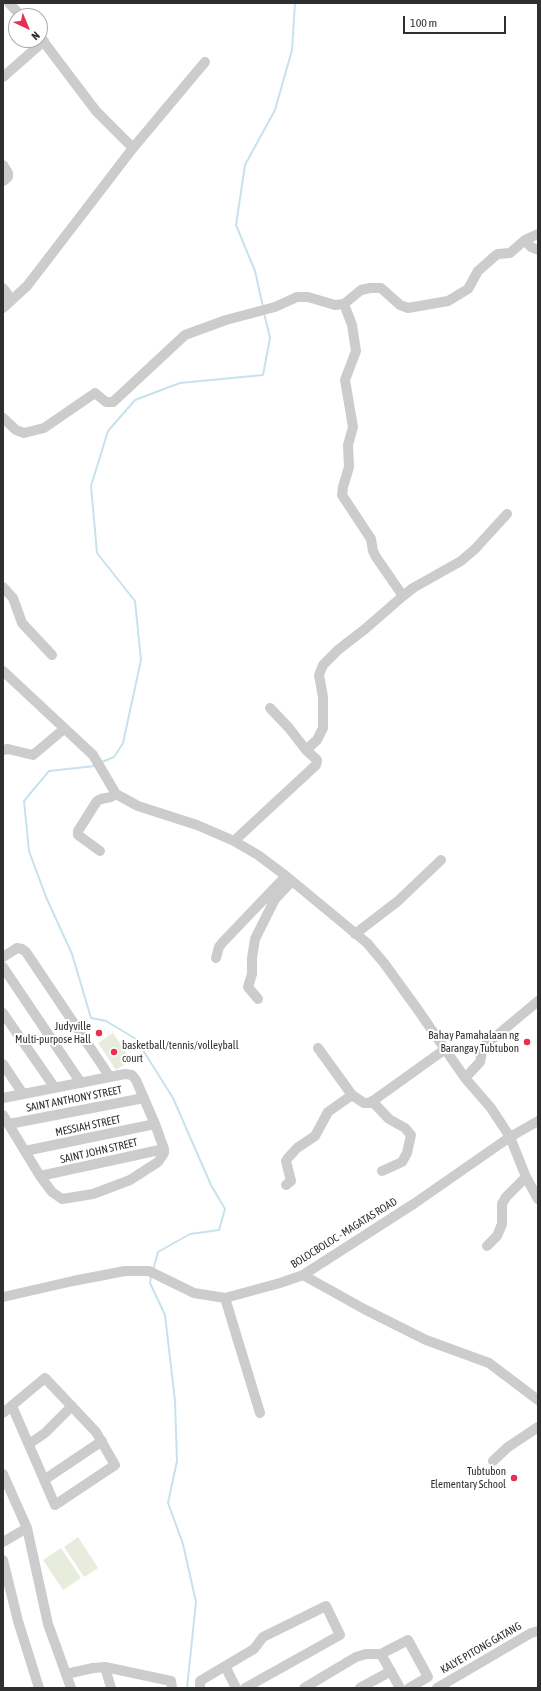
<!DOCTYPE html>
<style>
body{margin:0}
#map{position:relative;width:541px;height:1691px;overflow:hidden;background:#fff;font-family:"Asap Condensed",sans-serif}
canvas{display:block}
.frame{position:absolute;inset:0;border:4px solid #2f2f2f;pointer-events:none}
.north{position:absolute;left:8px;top:8px;width:40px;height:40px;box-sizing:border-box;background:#fff;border:1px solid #acacac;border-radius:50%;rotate:136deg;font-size:11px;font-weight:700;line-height:16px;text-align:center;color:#2f2f2f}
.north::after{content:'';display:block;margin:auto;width:14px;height:18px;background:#e92e50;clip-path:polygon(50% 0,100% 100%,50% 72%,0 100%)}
.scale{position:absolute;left:403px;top:16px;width:103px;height:18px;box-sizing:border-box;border:2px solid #2f2f2f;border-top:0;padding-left:5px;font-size:12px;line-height:14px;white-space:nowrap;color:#2f2f2f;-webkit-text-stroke:3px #fff;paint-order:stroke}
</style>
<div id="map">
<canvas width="541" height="1691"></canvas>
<div class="frame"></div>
<div class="north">N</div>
<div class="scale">100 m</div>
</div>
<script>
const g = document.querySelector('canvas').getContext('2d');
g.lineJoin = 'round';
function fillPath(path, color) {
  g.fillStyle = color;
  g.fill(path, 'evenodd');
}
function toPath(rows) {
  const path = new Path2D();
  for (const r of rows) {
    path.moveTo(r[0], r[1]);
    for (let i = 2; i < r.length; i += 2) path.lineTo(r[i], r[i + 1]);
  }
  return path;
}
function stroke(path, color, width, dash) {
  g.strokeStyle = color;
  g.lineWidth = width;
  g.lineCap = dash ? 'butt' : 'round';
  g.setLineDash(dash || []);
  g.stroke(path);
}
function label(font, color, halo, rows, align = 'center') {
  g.font = font + ' "Asap Condensed",sans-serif';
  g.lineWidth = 4;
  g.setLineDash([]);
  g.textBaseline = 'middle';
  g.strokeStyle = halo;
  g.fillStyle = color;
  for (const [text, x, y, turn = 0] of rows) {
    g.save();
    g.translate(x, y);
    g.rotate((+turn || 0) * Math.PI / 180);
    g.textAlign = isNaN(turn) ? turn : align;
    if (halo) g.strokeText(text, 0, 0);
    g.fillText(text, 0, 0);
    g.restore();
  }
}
const green = toPath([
 [113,1033,131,1060,116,1070,98,1043],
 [78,1537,98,1568,84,1577,64,1547],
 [61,1548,81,1578,63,1590,43,1560]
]);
const stream = toPath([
 [263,307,255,271,236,225,245,165,275,110,292,50,295,3],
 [102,762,114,757,123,743,141,660,135,601,97,553,91,486,108,431,135,400,180,383,263,375,270,338,264,313],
 [95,766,49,771,24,801,29,851,46,897,72,954,91,1018,106,1021,136,1039,173,1098,211,1185,225,1209,219,1230,190,1234,158,1252,153,1270],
 [151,1276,150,1283,165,1315,175,1401,177,1461,168,1503,183,1544,196,1602,187,1688]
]);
const minor = toPath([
 [9,3,21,16],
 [40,37,96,111,133,148],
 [3,77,44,41],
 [3,165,8,173,8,177,3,181],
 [525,240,531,247,538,250],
 [3,288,7,293,9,302],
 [3,308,27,286,133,148,205,62],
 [3,418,16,430,24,433,44,428,95,393,106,402,113,402,185,335,226,320,275,307,297,297,308,297,335,305,344,304,361,290,370,288,381,288,400,305,408,308,448,301,468,289,478,271,495,256,498,254,510,253,525,240,538,234],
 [3,587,13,598,22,623,52,655],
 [403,596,413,588,461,561,475,549,507,514],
 [3,671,93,755,116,794,138,806,197,825,234,841,258,855,286,876,367,943,384,963,418,1010,465,1078,491,1108,510,1137,526,1177,538,1199],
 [3,750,8,749,33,755,64,729],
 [306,750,317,740,323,728,323,697,319,675,323,665,338,650,365,629,403,596,376,557,373,551,371,539,342,495,343,487,349,467,348,445,353,427,345,380,356,351,352,325,344,304],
 [234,841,316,765,317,760,306,750,289,728,270,708],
 [100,851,78,835,78,831,97,801,101,799,111,797,116,794],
 [355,934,398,901,441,860],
 [3,957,17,948,22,949,26,952,110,1077],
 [216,958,219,947,222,943,286,876],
 [3,967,81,1083],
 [258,999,248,987,252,974,252,958,255,939,275,899,292,881],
 [3,1013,55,1088],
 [318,1048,352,1095],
 [3,1064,23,1094],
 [465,1078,480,1062,483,1047,538,1001],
 [3,1098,125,1074,132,1075,136,1080,155,1124,164,1149,164,1153,158,1162,130,1180,93,1194,62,1199,52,1192,40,1176,3,1115],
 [372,1101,389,1119,405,1128,411,1135,407,1153,402,1162,382,1171],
 [9,1124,144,1098],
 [25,1151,155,1124],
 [40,1176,164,1149],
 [286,1185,291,1181,286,1161,288,1158,297,1148,315,1136,328,1112,352,1095,364,1103,370,1103,444,1050],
 [487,1246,497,1236,502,1224,502,1204,506,1197,526,1177],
 [303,1275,364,1309,426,1340,489,1363,538,1400],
 [3,1297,73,1281,125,1271,149,1271,194,1293,225,1298,280,1283,303,1275,415,1203,510,1137,538,1121],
 [225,1298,260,1413],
 [3,1413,45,1378,96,1432,115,1465,55,1505,12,1406],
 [29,1444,45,1433,72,1406],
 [493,1461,508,1447,538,1427],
 [3,1474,27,1528,48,1624,71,1688],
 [44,1480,102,1441],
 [3,1542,27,1528],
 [3,1560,18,1621,39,1688],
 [381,1654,400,1688],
 [225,1666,236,1688],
 [105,1667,111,1688],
 [66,1674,93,1668,105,1667,171,1681,172,1688],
 [200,1688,200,1681,254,1649,263,1637,326,1606,340,1635,245,1688],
 [304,1688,356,1657,366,1654,381,1654,408,1640,428,1677,409,1688],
 [360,1688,391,1671],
 [437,1688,531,1633,538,1631]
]);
const markers = [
 [99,1033,4,"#e92e50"],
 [527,1042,4,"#e92e50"],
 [114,1052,4,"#e92e50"],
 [514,1478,4,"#e92e50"]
];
const poiNames = [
 ["Judyville",91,1027],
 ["Multi-purpose Hall",91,1040],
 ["Bahay Pamahalaan ng",519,1036],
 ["Barangay Tubtubon",519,1049],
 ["basketball/tennis/volleyball",122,1046,"left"],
 ["court",122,1059,"left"],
 ["Tubtubon",506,1472],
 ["Elementary School",506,1485]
];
const streetNames = [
 ["SAINT ANTHONY STREET",74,1099,-11],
 ["MESSIAH STREET",88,1126,-12],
 ["SAINT JOHN STREET",99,1151,-13],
 ["BOLOCBOLOC - MAGATAS ROAD",344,1233,-32],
 ["KALYE PITONG GATANG",481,1648,-30]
];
fillPath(green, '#e7ecdc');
stroke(stream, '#c8e2ed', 2);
stroke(minor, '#ccc', 10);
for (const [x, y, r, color] of markers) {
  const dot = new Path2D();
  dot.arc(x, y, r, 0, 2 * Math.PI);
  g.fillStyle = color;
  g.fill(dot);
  stroke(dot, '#fff', 1.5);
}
label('11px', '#2f2f2f', '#fff', poiNames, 'right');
label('11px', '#2f2f2f', '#fff', streetNames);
</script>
